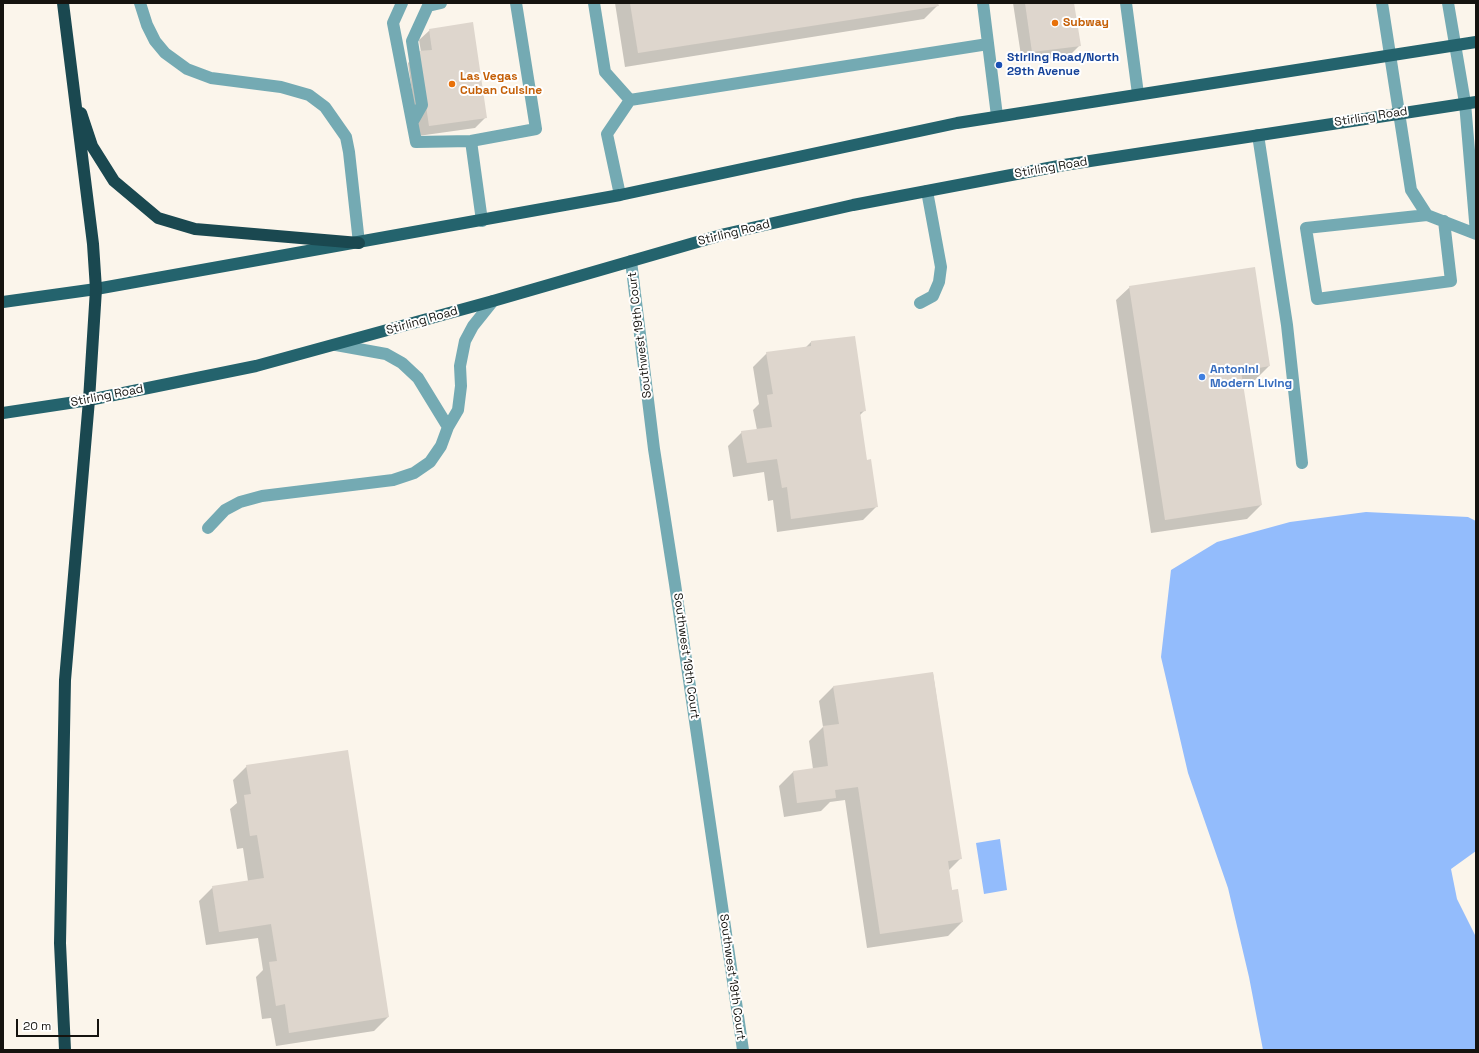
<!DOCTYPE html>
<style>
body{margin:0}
#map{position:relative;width:1479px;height:1053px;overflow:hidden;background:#fbf5eb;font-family:"Space Grotesk",sans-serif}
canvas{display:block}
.frame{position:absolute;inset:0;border:4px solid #15130f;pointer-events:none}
.scale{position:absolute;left:16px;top:1019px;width:83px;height:18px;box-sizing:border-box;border:2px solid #15130f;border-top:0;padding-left:5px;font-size:12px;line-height:14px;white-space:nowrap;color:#15130f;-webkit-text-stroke:3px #fff;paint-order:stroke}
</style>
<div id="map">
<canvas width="1479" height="1053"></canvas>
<div class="frame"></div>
<div class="scale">20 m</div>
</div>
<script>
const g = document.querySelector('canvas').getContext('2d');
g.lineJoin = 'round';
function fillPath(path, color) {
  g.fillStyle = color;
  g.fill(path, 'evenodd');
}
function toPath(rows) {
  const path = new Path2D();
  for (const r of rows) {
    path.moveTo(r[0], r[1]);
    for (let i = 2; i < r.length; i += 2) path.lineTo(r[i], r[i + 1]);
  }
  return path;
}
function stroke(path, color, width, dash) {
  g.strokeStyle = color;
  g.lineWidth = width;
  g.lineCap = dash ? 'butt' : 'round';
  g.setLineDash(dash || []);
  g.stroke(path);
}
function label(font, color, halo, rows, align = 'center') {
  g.font = font + ' "Space Grotesk",sans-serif';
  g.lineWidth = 4;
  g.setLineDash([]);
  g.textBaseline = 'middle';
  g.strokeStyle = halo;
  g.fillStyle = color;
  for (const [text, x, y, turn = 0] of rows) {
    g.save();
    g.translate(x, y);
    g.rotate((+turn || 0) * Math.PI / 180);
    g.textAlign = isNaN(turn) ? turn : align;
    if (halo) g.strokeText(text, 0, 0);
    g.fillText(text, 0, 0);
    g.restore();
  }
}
const water = toPath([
 [1366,512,1468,517,1476,521,1476,851,1451,869,1457,899,1476,937,1476,1050,1263,1050,1249,977,1228,888,1188,773,1161,657,1171,570,1217,542,1290,522],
 [1000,839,1007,890,984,894,976,843]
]);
const shadow = toPath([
 [615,3,937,3,938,5,924,19,625,67],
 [1013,3,1073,3,1080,45,1069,56,1022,62],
 [430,30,486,117,475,128,418,136,408,63,419,52,421,52,419,40],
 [1130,287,1269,366,1255,380,1242,382,1261,505,1247,519,1151,533,1116,300],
 [811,342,865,410,860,415,866,461,877,506,863,520,777,532,773,500,768,501,764,472,733,477,728,446,742,432,757,430,753,410,759,404,753,367,767,353,805,348],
 [933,673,960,859,948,871,952,891,962,922,948,936,867,948,845,800,830,802,821,811,784,817,779,786,793,772,813,769,809,741,823,727,819,701,833,687],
 [247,766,388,1017,374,1031,276,1046,271,1018,262,1019,256,977,263,970,258,938,206,945,199,901,213,887,248,881,243,848,237,849,230,809,237,803,233,780]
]);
const building = toPath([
 [630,3,938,3,939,6,638,53],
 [1025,3,1074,3,1081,46,1032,52],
 [473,22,487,118,429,126,418,51,432,50,429,29],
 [1255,267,1270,366,1241,371,1262,505,1165,520,1129,286],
 [855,336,866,411,860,412,867,460,871,459,878,507,791,519,787,487,782,488,777,459,747,463,741,431,772,427,767,395,773,394,766,352,811,346,811,341],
 [933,672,962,859,948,861,952,890,958,889,963,922,880,934,858,787,835,790,836,798,797,803,793,771,828,766,823,726,839,724,833,686],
 [348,750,389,1017,289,1033,285,1004,276,1006,269,962,277,961,271,924,219,932,212,886,264,878,257,835,250,836,244,795,251,794,246,765]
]);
const minor = toPath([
 [140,3,147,25,155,41,165,53,187,69,211,78,281,87,309,95,325,107,346,137,349,152,359,243],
 [402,3,393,23,416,142,471,141,536,129,516,3],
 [594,3,605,72,630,100,988,44],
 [983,3,997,116],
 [1126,3,1138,94],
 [1382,3,1411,190,1427,215,1476,234],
 [1448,3,1465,103,1476,233],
 [413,121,422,105,412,41,428,6,441,3],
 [1258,135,1287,325,1302,463],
 [471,141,482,221],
 [620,195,607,134,630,100],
 [1427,215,1306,228,1317,299,1451,281,1444,221],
 [631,261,654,449,675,584,743,1050],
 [920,303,933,296,939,282,941,267,927,191],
 [336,345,386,354,402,363,418,378,448,427],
 [208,528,225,510,240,502,262,496,393,480,414,473,430,462,441,446,448,427,458,410,461,386,460,366,465,341,473,326,493,301]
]);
const major = toPath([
 [3,302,96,289,620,195,957,123,1476,42],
 [3,413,89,400,256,366,493,301,725,234,853,205,1064,165,1476,102]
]);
const highway = toPath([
 [63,3,93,244,96,289,89,400,65,680,60,943,65,1050],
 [81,113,92,146,114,181,158,218,195,229,359,243]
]);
const markers = [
 [1055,23,4,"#e8710a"],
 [999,65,4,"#1a4fb4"],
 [452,84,4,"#e8710a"],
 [1202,377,4,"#3f7fe0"]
];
const foodNames = [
 ["Subway",1063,23],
 ["Las Vegas",460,77],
 ["Cuban Cuisine",460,91]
];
const transitNames = [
 ["Stirling Road/North",1007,58],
 ["29th Avenue",1007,72]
];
const streetNames = [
 ["Stirling Road",1371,117,-9],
 ["Stirling Road",1051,168,-10],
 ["Stirling Road",734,233,-14],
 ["Stirling Road",422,321,-16],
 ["Southwest 19th Court",640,335,-97],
 ["Stirling Road",107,396,-11],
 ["Southwest 19th Court",686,656,82],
 ["Southwest 19th Court",732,977,82]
];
const shopNames = [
 ["Antonini",1210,370],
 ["Modern Living",1210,384]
];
fillPath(water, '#93bcfc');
fillPath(shadow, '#0003');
fillPath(building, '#ded6cd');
stroke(minor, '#74aab3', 12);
stroke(major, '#24636d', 12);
stroke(highway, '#1a4850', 12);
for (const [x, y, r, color] of markers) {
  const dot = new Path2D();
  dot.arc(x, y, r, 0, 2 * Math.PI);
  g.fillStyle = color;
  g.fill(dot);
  stroke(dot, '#fff', 1.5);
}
label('bold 12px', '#c56008', '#fff', foodNames, 'left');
label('bold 12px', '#164399', '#fff', transitNames, 'left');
label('12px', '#15130f', '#fff', streetNames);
label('bold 12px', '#366cbe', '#fff', shopNames, 'left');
</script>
